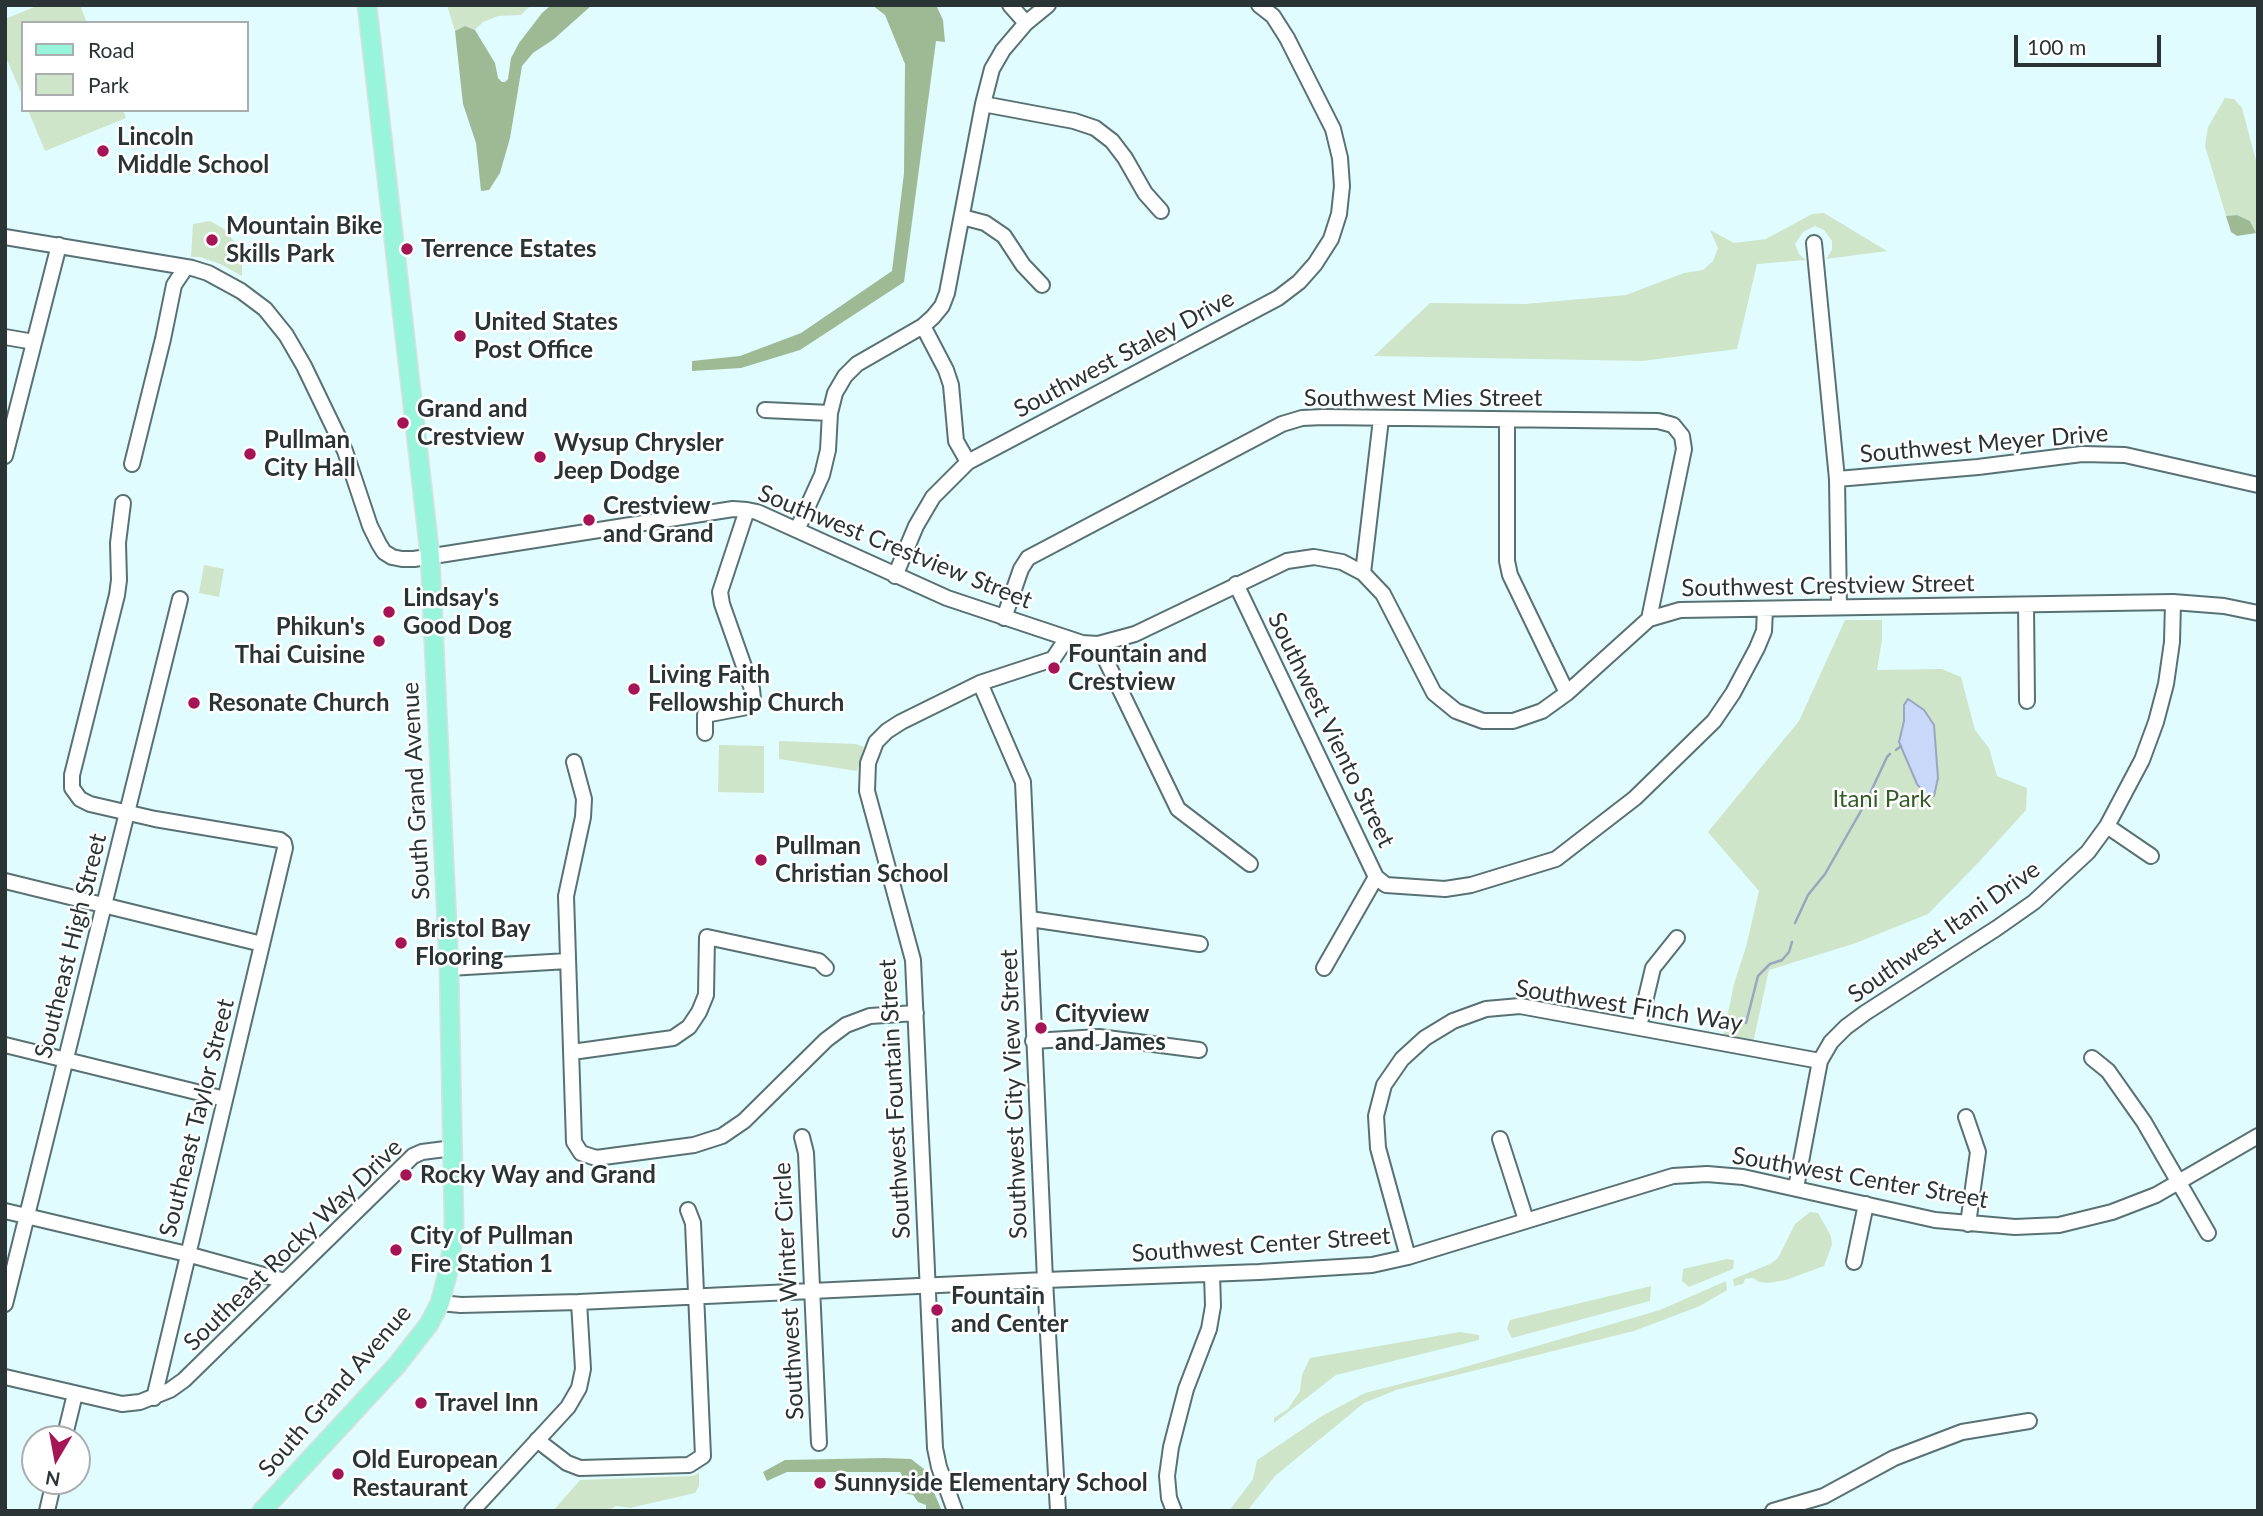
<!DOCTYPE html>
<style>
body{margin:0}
#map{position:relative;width:2263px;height:1516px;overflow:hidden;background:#e0fcfe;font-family:Lato,sans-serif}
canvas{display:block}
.frame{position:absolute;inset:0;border:7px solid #2a3435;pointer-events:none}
.legend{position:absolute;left:21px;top:21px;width:228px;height:91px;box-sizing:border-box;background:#fff;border:2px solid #aaaeae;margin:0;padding:9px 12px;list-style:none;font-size:21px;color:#2a3435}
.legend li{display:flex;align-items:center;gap:14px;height:35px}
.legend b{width:35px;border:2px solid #aaaeae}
.north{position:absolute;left:21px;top:1425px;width:70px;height:70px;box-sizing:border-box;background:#fff;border:2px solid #aaaeae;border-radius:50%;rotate:190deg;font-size:19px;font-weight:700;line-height:28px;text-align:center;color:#2a3435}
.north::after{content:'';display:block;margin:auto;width:24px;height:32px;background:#a51455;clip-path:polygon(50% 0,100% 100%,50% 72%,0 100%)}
.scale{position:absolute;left:2014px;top:35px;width:147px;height:32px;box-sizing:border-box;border:4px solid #2a3435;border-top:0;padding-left:9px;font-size:21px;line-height:24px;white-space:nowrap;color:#2a3435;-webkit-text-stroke:5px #fff;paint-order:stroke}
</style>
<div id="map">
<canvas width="2263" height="1516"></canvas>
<div class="frame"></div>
<ul class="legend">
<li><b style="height:9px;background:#98f4da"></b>Road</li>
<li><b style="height:19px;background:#cfe5c9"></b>Park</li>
</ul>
<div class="north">N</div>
<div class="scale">100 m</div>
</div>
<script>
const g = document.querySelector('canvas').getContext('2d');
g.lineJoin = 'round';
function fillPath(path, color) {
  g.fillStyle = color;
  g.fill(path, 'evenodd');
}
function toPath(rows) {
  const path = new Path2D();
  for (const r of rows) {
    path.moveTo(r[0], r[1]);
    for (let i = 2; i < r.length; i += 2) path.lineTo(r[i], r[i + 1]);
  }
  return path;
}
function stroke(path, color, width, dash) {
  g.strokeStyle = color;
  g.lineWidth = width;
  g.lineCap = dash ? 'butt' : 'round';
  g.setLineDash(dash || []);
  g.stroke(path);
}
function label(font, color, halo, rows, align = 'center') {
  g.font = font + ' Lato,sans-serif';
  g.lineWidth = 5;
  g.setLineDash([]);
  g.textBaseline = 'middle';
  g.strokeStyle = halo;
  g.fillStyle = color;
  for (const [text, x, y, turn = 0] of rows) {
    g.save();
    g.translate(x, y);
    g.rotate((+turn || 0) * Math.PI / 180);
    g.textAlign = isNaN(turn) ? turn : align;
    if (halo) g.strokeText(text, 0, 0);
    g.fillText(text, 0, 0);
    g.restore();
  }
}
const green = toPath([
 [39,5,80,5,87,23,23,23,23,97,5,55,5,19],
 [447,5,531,5,521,15,498,16,483,22,475,30,465,26,455,31],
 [2225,98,2234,99,2242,108,2258,168,2258,233,2256,233,2250,221,2237,215,2226,216,2205,146,2208,127],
 [28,110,123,110,126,118,45,151],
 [1824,213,1887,251,1826,259,1832,250,1832,241,1824,230,1815,226,1803,232,1795,244,1799,254,1806,260,1757,264,1737,349,1642,361,1374,356,1430,303,1525,304,1626,295,1684,273,1703,270,1713,261,1718,248,1710,230,1734,243,1766,239,1812,214],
 [210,221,224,229,242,251,242,276,220,264,200,257,191,257,193,224],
 [204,565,224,569,219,597,199,593],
 [1845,620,1882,620,1882,640,1877,670,1942,669,1961,677,1975,730,1989,748,1997,776,2027,788,2026,810,1979,862,1928,914,1856,943,1769,970,1753,1043,1723,1037,1734,984,1746,947,1759,891,1708,832,1799,721],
 [779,741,856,744,864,747,857,771,779,759],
 [719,745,764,746,764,793,718,792],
 [1810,1212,1818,1213,1831,1236,1832,1245,1824,1266,1786,1280,1768,1283,1759,1282,1753,1278,1745,1279,1743,1284,1734,1286,1733,1279,1770,1264,1778,1258,1795,1224],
 [1727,1259,1734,1260,1733,1269,1689,1287,1682,1281,1683,1269],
 [1726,1281,1727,1290,1700,1306,1634,1331,1396,1390,1364,1403,1275,1476,1247,1511,1229,1511,1253,1479,1257,1460,1322,1416,1365,1393,1458,1369,1660,1310],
 [1651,1286,1650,1301,1512,1338,1507,1329,1510,1320],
 [1460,1332,1479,1335,1479,1340,1336,1375,1274,1423,1274,1418,1288,1409,1300,1391,1302,1375,1310,1358],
 [699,1473,699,1486,695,1493,630,1508,616,1506,607,1511,553,1511,580,1480,692,1476]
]);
const forest = toPath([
 [551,5,592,5,554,39,533,53,522,66,510,138,500,173,489,190,481,191,476,143,463,104,455,31,465,26,475,30,495,63,498,78,502,82,505,82,508,79,511,58,519,43,542,13],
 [872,5,936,5,943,20,945,42,936,41,904,282,800,350,741,368,692,371,692,361,740,356,801,333,892,271,904,173,905,64,885,15],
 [2237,215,2250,221,2256,233,2237,236,2231,232,2226,216],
 [884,1458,911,1459,924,1469,942,1511,926,1511,926,1505,918,1502,913,1495,898,1492,906,1482,900,1472,787,1472,767,1481,763,1472,785,1460]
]);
const water = toPath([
 [1908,699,1924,710,1934,725,1938,778,1934,796,1931,797,1926,796,1917,784,1899,742,1904,721,1904,705,1908,699]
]);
const stream = toPath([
 [1896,750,1901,746],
 [1795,923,1808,895,1825,874,1866,802,1887,757,1890,754],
 [1746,1023,1758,976,1770,964,1782,960,1789,952,1792,942]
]);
const minor = toPath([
 [1010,5,1026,23],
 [983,104,1074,121,1095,128,1112,141,1125,158,1145,193,1161,211],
 [962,217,985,223,1004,236,1023,265,1042,285],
 [5,237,192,268,208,273,241,291,265,309,286,335,304,366,345,451,370,526,379,544,384,552,392,557,402,559,414,559,733,509,747,510,757,512,947,598,1082,643,1098,644,1135,634,1287,561,1314,557,1342,562,1363,573,1383,594,1434,693,1456,711,1483,721,1513,721,1542,711,1567,693,1649,619,1680,610,2173,602,2224,606,2258,613],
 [1814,243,1837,479,1839,607],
 [923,326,946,370,951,385,956,441,968,462],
 [5,337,34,342],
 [765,410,830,413],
 [1507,421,1507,561,1510,575,1567,693],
 [5,456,59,245],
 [132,464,163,339,174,285,186,267],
 [1837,479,1978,467,2082,454,2125,455,2258,485],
 [123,503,118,543,119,580,117,595,72,775,72,788,80,799,90,804,155,819,280,840,284,843,285,848,154,1398],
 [797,530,822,475,828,450,830,413,835,393,845,376,857,364,923,326,933,317,942,306,947,293,983,104,992,69,1003,50,1026,23,1048,5],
 [1363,573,1381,419],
 [895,576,916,526,933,497,968,462,1278,298,1299,282,1315,264,1331,239,1339,214,1342,186,1340,158,1333,129,1287,38,1273,16,1259,5],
 [1236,584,1376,877,1386,885,1445,889,1471,885,1556,859,1635,798,1714,721,1733,693,1757,648,1764,631,1765,610],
 [2026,605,2027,701],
 [1004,618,1021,569,1028,558,1282,424,1302,418,1323,417,1658,421,1673,425,1682,436,1684,449,1649,619],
 [1098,644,1178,809,1250,864],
 [980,683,1023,782,1045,1280,1058,1511],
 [705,733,705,715,747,707,753,699,752,689,722,604,720,592,747,510],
 [574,762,584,799,583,817,566,896,574,1142,581,1153,596,1158,694,1145,722,1136,744,1121,826,1040,846,1025,870,1016,916,1013],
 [2107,826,2151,856],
 [5,881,262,944],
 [1030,919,1200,944],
 [449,968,568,961],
 [1324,968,1376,877],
 [1639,1027,1653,968,1677,938],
 [1033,1041,1099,1037,1199,1050],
 [5,1045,225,1099],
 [572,1052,673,1038,689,1027,699,1012,706,995,707,937,819,961,826,968],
 [2092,1058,2108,1071,2144,1122,2208,1233],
 [1966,1117,1978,1152,1968,1224],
 [802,1137,806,1153,819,1443],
 [1500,1139,1526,1220],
 [1796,1188,1820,1061,1831,1042,1846,1027,1865,1013,1997,928,2034,902,2088,852,2107,826,2142,760,2156,722,2166,684,2172,642,2173,602],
 [5,1211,187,1254,285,1281],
 [1408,1257,1378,1148,1376,1116,1384,1085,1402,1059,1425,1038,1453,1021,1486,1009,1520,1006,1820,1061],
 [1854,1262,1866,1204],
 [440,1303,461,1305,579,1302,1045,1280,1259,1272,1372,1265,1408,1257,1673,1176,1707,1174,1743,1177,1935,1220,2015,1227,2059,1225,2112,1212,2156,1195,2258,1136],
 [5,1304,180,599],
 [5,1377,122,1404,140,1402,170,1390,184,1380,413,1156,422,1152,453,1148],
 [64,1439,75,1394],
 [537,1440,567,1463,580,1468,689,1465,703,1456,693,1223,688,1210],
 [47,1511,54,1481],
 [472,1511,568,1407,579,1388,583,1369,579,1302],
 [955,1511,939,1467,935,1448,913,960,867,791,868,763,876,742,887,731,901,722,980,683,1053,659,1067,638],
 [1174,1511,1169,1498,1167,1476,1171,1447,1186,1389,1209,1329,1213,1306,1212,1274],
 [1773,1511,1824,1496,1894,1458,1962,1432,2029,1421]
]);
const major = toPath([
 [262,1511,397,1365,429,1324,440,1303,450,1264,454,1224,449,968,430,556,367,5]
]);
const markers = [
 [103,151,7,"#a51455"],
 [212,240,7,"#a51455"],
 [407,249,7,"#a51455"],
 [460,336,7,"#a51455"],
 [403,423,7,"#a51455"],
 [250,454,7,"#a51455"],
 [540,457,7,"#a51455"],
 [589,520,7,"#a51455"],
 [389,612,7,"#a51455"],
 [379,641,7,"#a51455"],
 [1054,668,7,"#a51455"],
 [634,689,7,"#a51455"],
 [194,703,7,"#a51455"],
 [761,860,7,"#a51455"],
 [401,943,7,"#a51455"],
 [1041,1028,7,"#a51455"],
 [406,1175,7,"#a51455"],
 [396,1250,7,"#a51455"],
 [937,1310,7,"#a51455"],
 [421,1403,7,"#a51455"],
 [338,1474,7,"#a51455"],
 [820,1483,7,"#a51455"]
];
const poiNames = [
 ["Lincoln",117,137],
 ["Middle School",117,165],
 ["Mountain Bike",226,226],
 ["Skills Park",226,254],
 ["Terrence Estates",421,249],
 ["United States",474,322],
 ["Post Office",474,350],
 ["Grand and",417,409],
 ["Crestview",417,437],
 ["Pullman",264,440],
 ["City Hall",264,468],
 ["Wysup Chrysler",554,443],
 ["Jeep Dodge",554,471],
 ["Crestview",603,506],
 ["and Grand",603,534],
 ["Lindsay's",403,598],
 ["Good Dog",403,626],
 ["Phikun's",365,627,"right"],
 ["Thai Cuisine",365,655,"right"],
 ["Fountain and",1068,654],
 ["Crestview",1068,682],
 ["Living Faith",648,675],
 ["Fellowship Church",648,703],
 ["Resonate Church",208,703],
 ["Pullman",775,846],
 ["Christian School",775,874],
 ["Bristol Bay",415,929],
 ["Flooring",415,957],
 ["Cityview",1055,1014],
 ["and James",1055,1042],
 ["Rocky Way and Grand",420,1175],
 ["City of Pullman",410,1236],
 ["Fire Station 1",410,1264],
 ["Fountain",951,1296],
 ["and Center",951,1324],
 ["Travel Inn",435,1403],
 ["Old European",352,1460],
 ["Restaurant",352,1488],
 ["Sunnyside Elementary School",834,1483]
];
const streetNames = [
 ["Southwest Staley Drive",1124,354,-28],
 ["Southwest Mies Street",1423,398],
 ["Southwest Meyer Drive",1984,444,-5],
 ["Southwest Crestview Street",895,547,22],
 ["Southwest Crestview Street",1828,586,-1],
 ["Southwest Viento Street",1331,730,64],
 ["South Grand Avenue",416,791,-93],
 ["Southwest Itani Drive",1944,932,-35],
 ["Southeast High Street",71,946,-76],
 ["Southwest Finch Way",1629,1006,9],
 ["Southwest City View Street",1014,1094,-92],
 ["Southwest Fountain Street",895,1099,-93],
 ["Southeast Taylor Street",197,1118,-76],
 ["Southwest Center Street",1860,1178,10],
 ["Southeast Rocky Way Drive",293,1245,-44],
 ["Southwest Center Street",1261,1245,-4],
 ["Southwest Winter Circle",789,1291,-93],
 ["South Grand Avenue",335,1391,-49]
];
const parkNames = [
 ["Itani Park",1882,799]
];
fillPath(green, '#cfe5c9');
fillPath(forest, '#9eba95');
fillPath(water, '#c9d7f8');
stroke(water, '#99a6be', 2);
stroke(stream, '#99a6be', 2.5);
stroke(minor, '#597173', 18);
stroke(major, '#dddfdf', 21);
stroke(minor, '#fff', 14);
stroke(major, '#98f4da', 18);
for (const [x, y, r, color] of markers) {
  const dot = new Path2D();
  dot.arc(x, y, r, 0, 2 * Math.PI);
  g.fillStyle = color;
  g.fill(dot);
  stroke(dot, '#fff', 2.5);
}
label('bold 24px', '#2a3435', '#fff', poiNames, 'left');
label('24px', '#2a3435', '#fff', streetNames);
label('24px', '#355b29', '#fff', parkNames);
</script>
